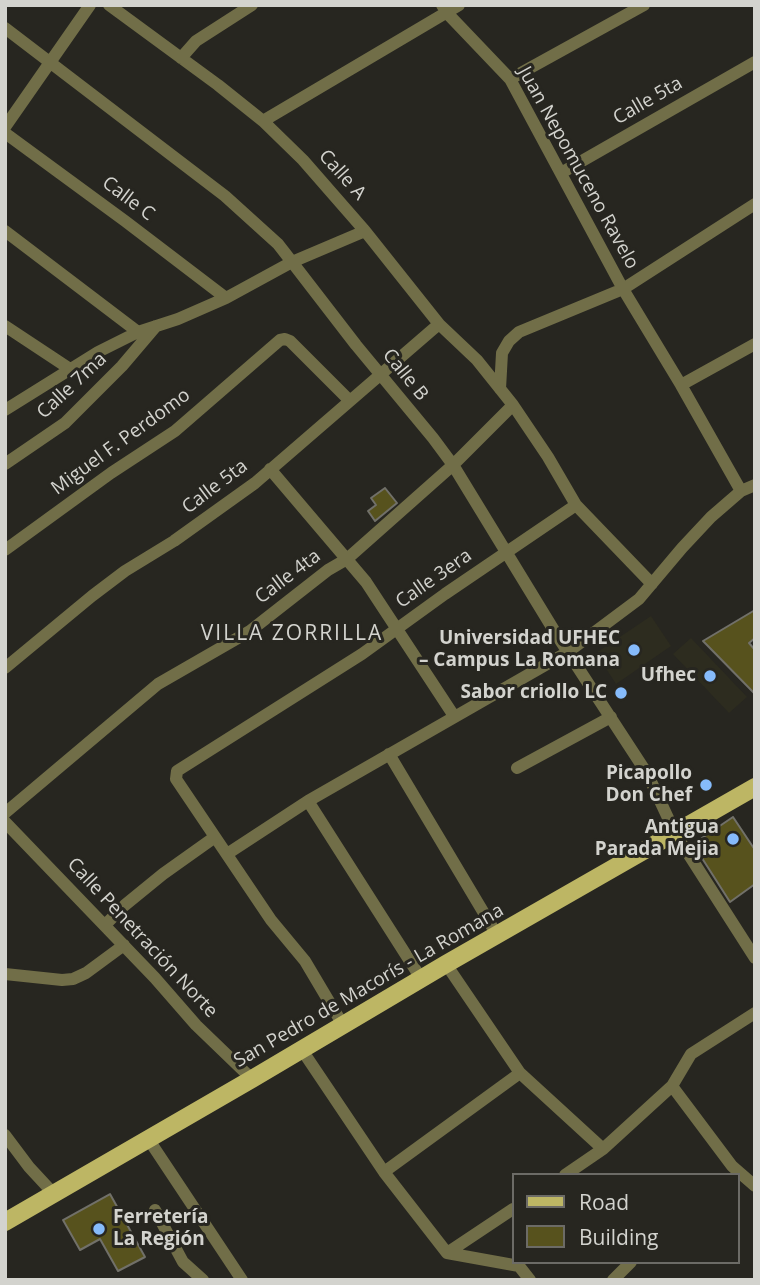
<!DOCTYPE html>
<meta charset="utf-8">
<style>
body{margin:0}
#map{position:relative;width:760px;height:1285px;overflow:hidden;background:#272620;font-family:"Open Sans",sans-serif}
canvas{display:block}
.frame{position:absolute;inset:0;border:7px solid #d3d3ce;pointer-events:none}
.legend{position:absolute;left:512px;top:1173px;width:228px;height:91px;box-sizing:border-box;background:#272620;border:2px solid #6c6b66;margin:0;padding:9px 12px;list-style:none;font-size:21px;color:#d3d3ce}
.legend li{display:flex;align-items:center;gap:14px;height:35px}
.legend b{width:35px;border:2px solid #6c6b66}
</style>
<div id="map">
<canvas width="760" height="1285"></canvas>
<div class="frame"></div>
<ul class="legend">
<li><b style="height:9px;background:#bdb664"></b>Road</li>
<li><b style="height:19px;background:#57521d"></b>Building</li>
</ul>
</div>
<script>
const g = document.querySelector('canvas').getContext('2d');
g.lineJoin = 'round';
function fillPath(path, color) {
  g.fillStyle = color;
  g.fill(path, 'evenodd');
}
function toPath(rows) {
  const path = new Path2D();
  for (const r of rows) {
    path.moveTo(r[0], r[1]);
    for (let i = 2; i < r.length; i += 2) path.lineTo(r[i], r[i + 1]);
  }
  return path;
}
function stroke(path, color, width, dash) {
  g.strokeStyle = color;
  g.lineWidth = width;
  g.lineCap = dash ? 'butt' : 'round';
  g.setLineDash(dash || []);
  g.stroke(path);
}
function label(font, color, halo, rows, align = 'center') {
  g.font = font + ' "Open Sans",sans-serif';
  g.lineWidth = 6;
  g.setLineDash([]);
  g.textBaseline = 'middle';
  g.strokeStyle = halo;
  g.fillStyle = color;
  for (const [text, x, y, turn = 0] of rows) {
    g.save();
    g.translate(x, y);
    g.rotate((+turn || 0) * Math.PI / 180);
    g.textAlign = isNaN(turn) ? turn : align;
    if (halo) g.strokeText(text, 0, 0);
    g.fillText(text, 0, 0);
    g.restore();
  }
}
const built = toPath([
 [651,616,671,646,616,684,596,653],
 [691,638,747,697,729,713,673,654]
]);
const building = toPath([
 [385,488,397,503,375,521,368,511,376,505,371,498,385,488],
 [755,610,755,638,749,643,755,650,755,694,703,641,755,610],
 [733,817,755,850,755,884,730,902,693,844,733,817],
 [110,1194,145,1257,118,1271,100,1239,80,1250,63,1220,110,1194]
]);
const street = toPath([
 [109,5,218,85,263,121,303,160,365,231,439,324,477,360,513,405,548,457,576,505,652,584],
 [442,5,447,13,510,79,623,289,681,385,741,491],
 [5,28,225,196,278,244,292,262,356,345,433,438,453,465,558,637,648,775,675,833,755,958],
 [181,58,196,41,252,5],
 [510,79,644,5],
 [263,121,459,5],
 [5,127,90,5],
 [5,133,125,221,226,298],
 [561,173,755,62],
 [5,231,138,332],
 [5,326,70,369],
 [681,385,755,344],
 [500,389,502,353,509,341,519,332,623,289,755,204],
 [5,410,98,352,138,332,178,319,226,298,292,262,365,231],
 [5,464,65,423,122,366,156,326],
 [270,469,366,582,454,716],
 [5,550,111,473,175,431,280,340,285,339,290,341,350,401],
 [5,668,92,596,125,571,174,541,255,483,439,324],
 [389,754,497,935],
 [517,768,611,717],
 [308,801,422,980],
 [5,813,158,684,250,631,328,570,347,559,453,465,513,405],
 [5,822,155,978,196,1025,252,1079],
 [227,854,308,801,568,652,639,599,682,548,711,517,741,491,755,485],
 [105,925,125,905,163,874,215,837],
 [446,964,520,1073,603,1149],
 [5,974,62,980,73,979,86,973,124,945],
 [343,1025,305,961,271,920,176,779,177,771,362,654,445,594,576,505],
 [302,1050,384,1172,447,1253,519,1266,530,1280],
 [672,1086,732,1166,755,1186],
 [5,1135,29,1167,54,1194],
 [149,1140,242,1280],
 [384,1172,520,1073],
 [565,1175,603,1149,672,1086,691,1054,755,1013],
 [155,1210,183,1262,203,1280],
 [447,1253,513,1209],
 [613,1280,631,1262]
]);
const primary = toPath([
 [5,1222,252,1079,446,964,755,787]
]);
const markers = [
 [634,650,7,"#86bbfb"],
 [710,676,7,"#86bbfb"],
 [621,693,7,"#86bbfb"],
 [706,785,7,"#86bbfb"],
 [733,839,7,"#86bbfb"],
 [99,1229,7,"#86bbfb"]
];
const streetNames = [
 ["Calle 5ta",648,101,-30],
 ["Juan Nepomuceno Ravelo",578,168,61],
 ["Calle A",342,175,48],
 ["Calle C",128,199,37],
 ["Calle B",405,375,51],
 ["Calle 7ma",72,386,-43],
 ["Miguel F. Perdomo",121,442,-36],
 ["Calle 5ta",215,487,-37],
 ["Calle 4ta",288,577,-37],
 ["Calle 3era",434,579,-35],
 ["Calle Penetración Norte",142,938,47],
 ["San Pedro de Macorís - La Romana",369,986,-30]
];
const poiNames = [
 ["Universidad UFHEC",620,639],
 ["– Campus La Romana",620,661],
 ["Ufhec",696,676],
 ["Sabor criollo LC",607,693],
 ["Picapollo",692,774],
 ["Don Chef",692,796],
 ["Antigua",719,828],
 ["Parada Mejia",719,850],
 ["Ferretería",113,1218,"left"],
 ["La Región",113,1240,"left"]
];
const neighbourhoodNames = [
 ["VILLA ZORRILLA",292,634]
];
fillPath(built, '#2d2c1f');
fillPath(building, '#57521d');
stroke(building, '#717069', 2);
stroke(street, '#716e48', 12);
stroke(primary, '#bdb664', 18);
for (const [x, y, r, color] of markers) {
  const dot = new Path2D();
  dot.arc(x, y, r, 0, 2 * Math.PI);
  g.fillStyle = color;
  g.fill(dot);
  stroke(dot, '#272620', 2.5);
}
label('19px', '#d3d3ce', '#272620', streetNames);
label('bold 19px', '#d3d3ce', '#272620', poiNames, 'right');
g.letterSpacing = '2px';
label('21px', '#d3d3ce', '#272620', neighbourhoodNames);
g.letterSpacing = '0px';
</script>
